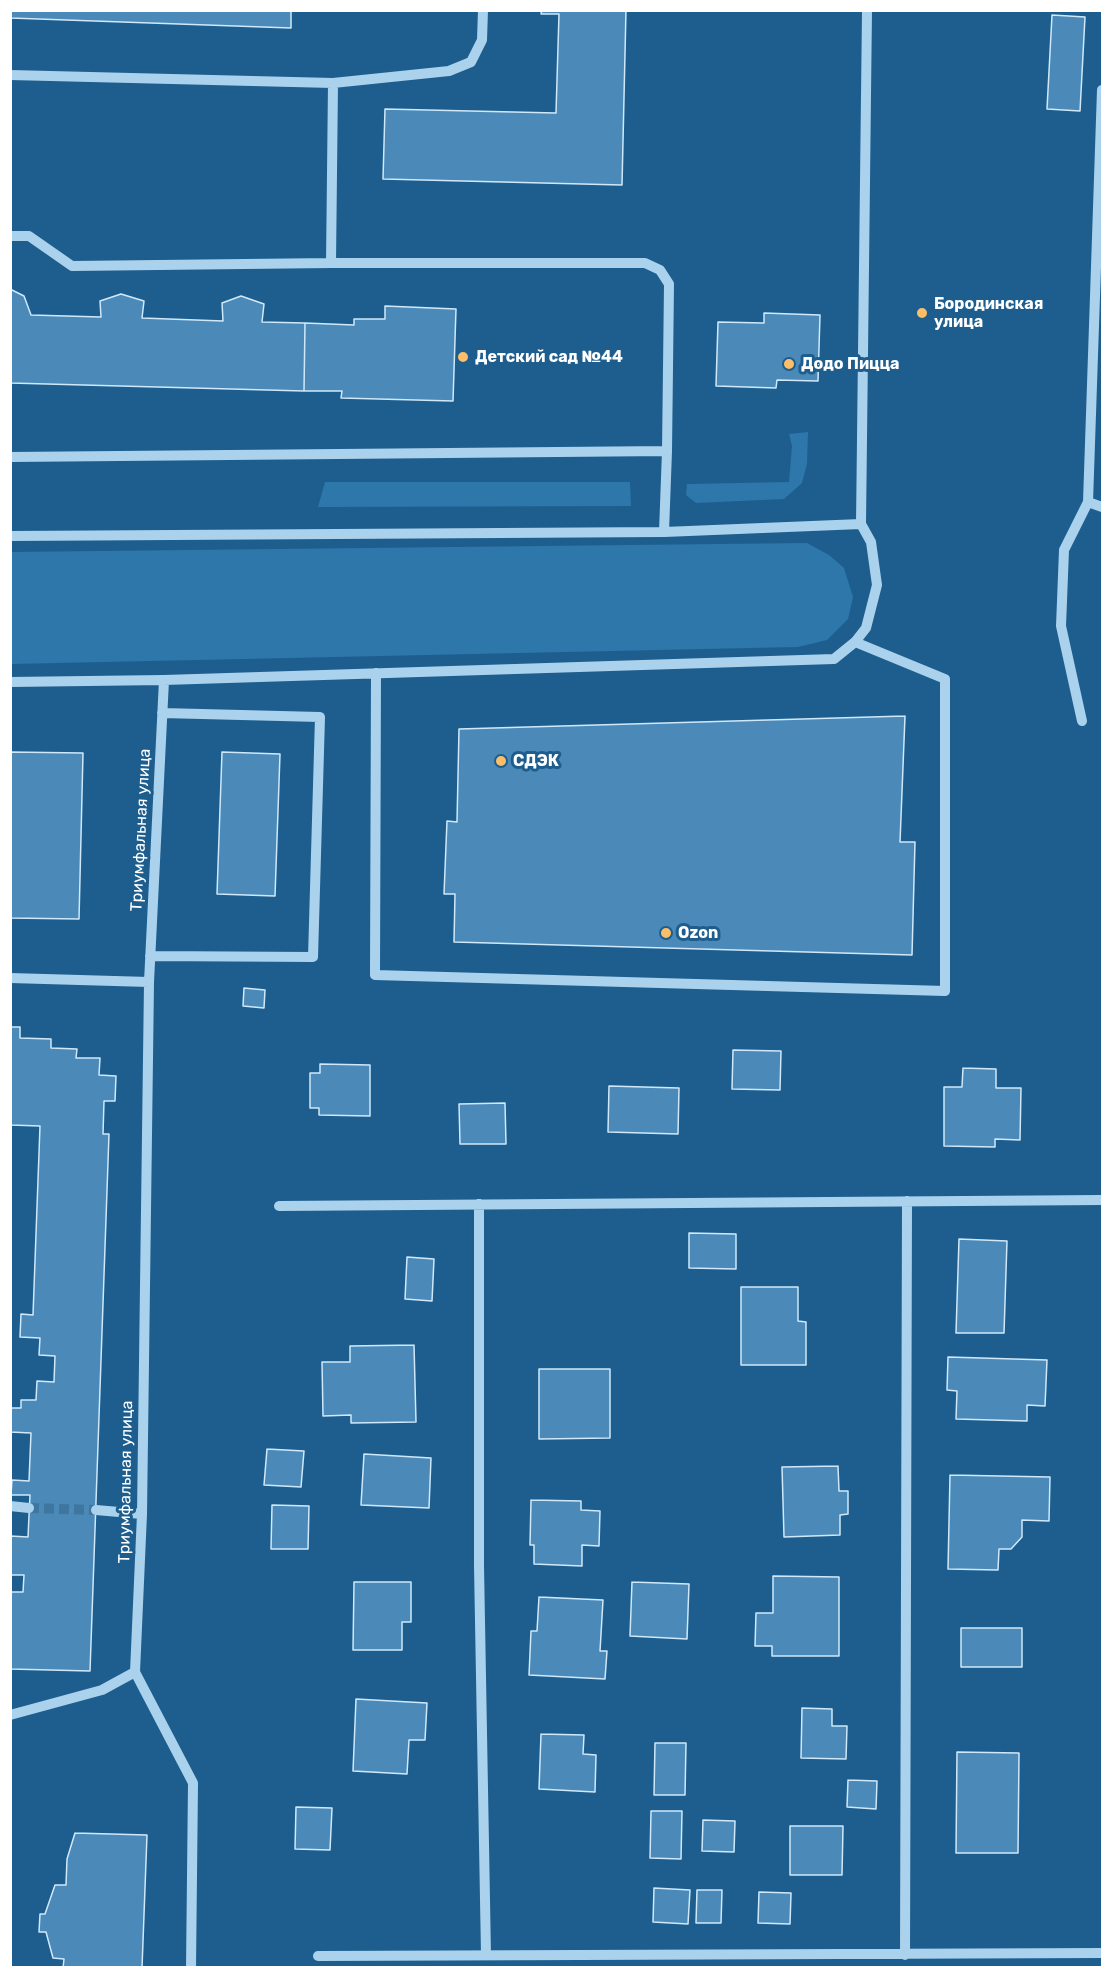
<!DOCTYPE html>
<meta charset="utf-8">
<style>
body{margin:0}
#map{position:relative;width:1113px;height:1978px;overflow:hidden;background:#1d5e8e;font-family:Rubik,sans-serif}
canvas{display:block}
.frame{position:absolute;inset:0;border:12px solid #fff;pointer-events:none}
</style>
<div id="map">
<canvas width="1113" height="1978"></canvas>
<div class="frame"></div>
</div>
<script>
const g = document.querySelector('canvas').getContext('2d');
g.lineJoin = 'round';
function fillPath(path, color) {
  g.fillStyle = color;
  g.fill(path, 'evenodd');
}
function toPath(rows) {
  const path = new Path2D();
  for (const r of rows) {
    path.moveTo(r[0], r[1]);
    for (let i = 2; i < r.length; i += 2) path.lineTo(r[i], r[i + 1]);
  }
  return path;
}
function stroke(path, color, width, dash) {
  g.strokeStyle = color;
  g.lineWidth = width;
  g.lineCap = dash ? 'butt' : 'round';
  g.setLineDash(dash || []);
  g.stroke(path);
}
function label(font, color, halo, rows, align = 'center') {
  g.font = font + ' Rubik,sans-serif';
  g.lineWidth = 6;
  g.setLineDash([]);
  g.textBaseline = 'middle';
  g.strokeStyle = halo;
  g.fillStyle = color;
  for (const [text, x, y, turn = 0] of rows) {
    g.save();
    g.translate(x, y);
    g.rotate((+turn || 0) * Math.PI / 180);
    g.textAlign = isNaN(turn) ? turn : align;
    if (halo) g.strokeText(text, 0, 0);
    g.fillText(text, 0, 0);
    g.restore();
  }
}
const green = toPath([
 [808,432,807,464,802,483,784,499,696,503,686,495,687,484,789,482,792,446,789,434],
 [325,482,630,482,631,506,318,507],
 [807,543,829,555,844,568,853,597,848,619,827,640,798,647,11,664,11,552]
]);
const building = toPath([
 [10,10,291,10,291,28,10,18,10,10],
 [542,10,626,10,622,185,383,179,385,109,556,113,559,14,541,14,542,10],
 [1052,15,1085,17,1080,111,1047,109,1052,15],
 [10,289,24,296,31,315,101,317,100,301,121,294,144,301,142,318,223,321,222,303,241,296,264,304,262,322,305,323,304,391,10,383,10,289],
 [385,306,456,309,453,401,341,398,342,391,304,391,305,323,354,325,354,319,385,319,385,306],
 [764,313,820,315,818,381,777,380,776,388,716,386,718,322,764,323,764,313],
 [905,716,900,842,915,842,912,955,454,942,455,894,444,894,447,821,457,822,459,729,905,716],
 [10,752,83,753,79,919,10,918,10,752],
 [222,752,280,754,275,896,217,894,222,752],
 [244,988,265,990,264,1008,243,1006,244,988],
 [10,1027,20,1027,20,1038,51,1039,51,1048,77,1049,76,1058,100,1058,99,1075,116,1076,115,1101,104,1101,103,1134,109,1134,90,1671,10,1669,10,1592,23,1592,24,1575,10,1575,10,1536,28,1537,30,1495,11,1495,12,1480,29,1481,31,1433,10,1432,10,1408,21,1408,21,1400,36,1400,37,1381,54,1382,55,1356,39,1355,40,1338,20,1337,21,1314,33,1315,40,1126,10,1125,10,1027],
 [733,1050,781,1051,780,1090,732,1089,733,1050],
 [320,1064,370,1065,370,1116,319,1115,319,1108,310,1108,310,1073,320,1073,320,1064],
 [963,1068,996,1069,996,1088,1021,1088,1020,1140,995,1139,995,1147,944,1146,944,1087,962,1087,963,1068],
 [609,1086,679,1088,678,1134,608,1132,609,1086],
 [505,1103,506,1144,460,1144,459,1104,505,1103],
 [689,1233,736,1234,736,1269,689,1268,689,1233],
 [959,1239,1007,1241,1004,1333,956,1333,959,1239],
 [407,1257,434,1259,432,1301,405,1299,407,1257],
 [741,1287,798,1287,798,1321,806,1322,806,1365,741,1365,741,1287],
 [414,1345,416,1422,351,1423,351,1415,323,1416,322,1362,350,1362,350,1346,414,1345],
 [948,1357,1047,1360,1045,1406,1027,1405,1027,1421,956,1419,957,1391,947,1390,948,1357],
 [539,1369,610,1369,610,1438,539,1439,539,1369],
 [267,1449,304,1451,301,1487,264,1485,267,1449],
 [364,1454,431,1458,429,1508,361,1505,364,1454],
 [838,1466,839,1491,848,1491,848,1514,840,1515,840,1535,784,1537,782,1467,838,1466],
 [950,1475,1050,1477,1049,1521,1022,1520,1022,1537,1011,1549,999,1549,998,1570,948,1569,950,1475],
 [531,1500,581,1501,581,1510,600,1511,599,1546,582,1545,582,1566,534,1564,534,1545,530,1545,531,1500],
 [272,1505,309,1506,308,1549,271,1549,272,1505],
 [773,1576,839,1577,839,1656,772,1656,772,1646,755,1646,756,1613,773,1613,773,1576],
 [354,1582,411,1582,411,1622,402,1622,402,1650,353,1650,354,1582],
 [632,1582,689,1584,687,1639,630,1636,632,1582],
 [539,1597,603,1600,600,1651,607,1651,605,1679,529,1675,531,1631,537,1631,539,1597],
 [961,1628,1022,1628,1022,1667,961,1667,961,1628],
 [356,1699,427,1703,425,1740,409,1740,407,1774,353,1771,356,1699],
 [802,1708,832,1709,832,1726,847,1726,846,1759,801,1758,802,1708],
 [541,1734,584,1735,583,1754,596,1755,595,1792,539,1789,541,1734],
 [655,1743,686,1743,685,1795,654,1795,655,1743],
 [957,1752,1019,1753,1018,1853,956,1853,957,1752],
 [848,1780,877,1781,876,1809,847,1807,848,1780],
 [296,1807,332,1808,330,1850,295,1849,296,1807],
 [651,1811,682,1811,681,1859,650,1858,651,1811],
 [703,1820,735,1821,734,1852,702,1851,703,1820],
 [790,1826,843,1826,842,1875,790,1875,790,1826],
 [75,1833,147,1835,142,1968,63,1968,64,1959,53,1958,46,1932,39,1932,40,1914,45,1914,55,1885,66,1885,67,1859,75,1833],
 [654,1888,690,1890,688,1924,653,1922,654,1888],
 [697,1890,722,1890,721,1923,696,1923,697,1890],
 [759,1892,791,1893,790,1924,758,1923,759,1892]
]);
const minorTunnel = toPath([
 [29,1508,96,1510]
]);
const minor = toPath([
 [10,75,333,83,449,71,471,62,482,40,483,10],
 [1102,90,1088,502,1102,507],
 [10,236,29,236,72,266,331,263,645,263,660,270,669,284,667,451,664,532],
 [331,263,333,83],
 [10,457,667,451],
 [10,536,664,532,861,524],
 [376,673,375,975,945,991,945,679,855,642],
 [164,680,149,982,142,1514,135,1672,193,1783,191,1968],
 [10,682,164,680,834,659,855,642,866,628,877,585,871,542,861,524,867,10],
 [1082,721,1061,626,1064,550,1088,502],
 [150,956,313,957,320,717,162,713],
 [10,978,149,982],
 [479,1204,479,1566,486,1955],
 [279,1206,1102,1200],
 [10,1506,29,1508],
 [96,1510,142,1514],
 [10,1715,102,1690,135,1672],
 [905,1955,907,1201],
 [318,1956,1102,1953]
]);
const markers = [
 [922,313,6,"#fdbe69"],
 [463,357,6,"#fdbe69"],
 [789,364,6,"#fdbe69"],
 [501,761,6,"#fdbe69"],
 [666,933,6,"#fdbe69"]
];
const poiNames = [
 ["Бородинская",934,304],
 ["улица",934,322],
 ["Детский сад №44",475,357],
 ["Додо Пицца",801,364],
 ["СДЭК",513,761],
 ["Ozon",678,933]
];
const streetNames = [
 ["Триумфальная улица",141,830,-87],
 ["Триумфальная улица",126,1482,-89]
];
fillPath(green, '#2d77aa');
fillPath(building, '#4a89b8');
stroke(building, '#d0e9fa', 1.5);
stroke(minorTunnel, '#3f769f', 10, [10, 5]);
stroke(minor, '#abd2ed', 10);
for (const [x, y, r, color] of markers) {
  const dot = new Path2D();
  dot.arc(x, y, r, 0, 2 * Math.PI);
  g.fillStyle = color;
  g.fill(dot);
  stroke(dot, '#1d5e8e', 2);
}
label('bold 16px', '#fff', '#1d5e8e', poiNames, 'left');
label('16px', '#fff', '#1d5e8e', streetNames);
</script>
